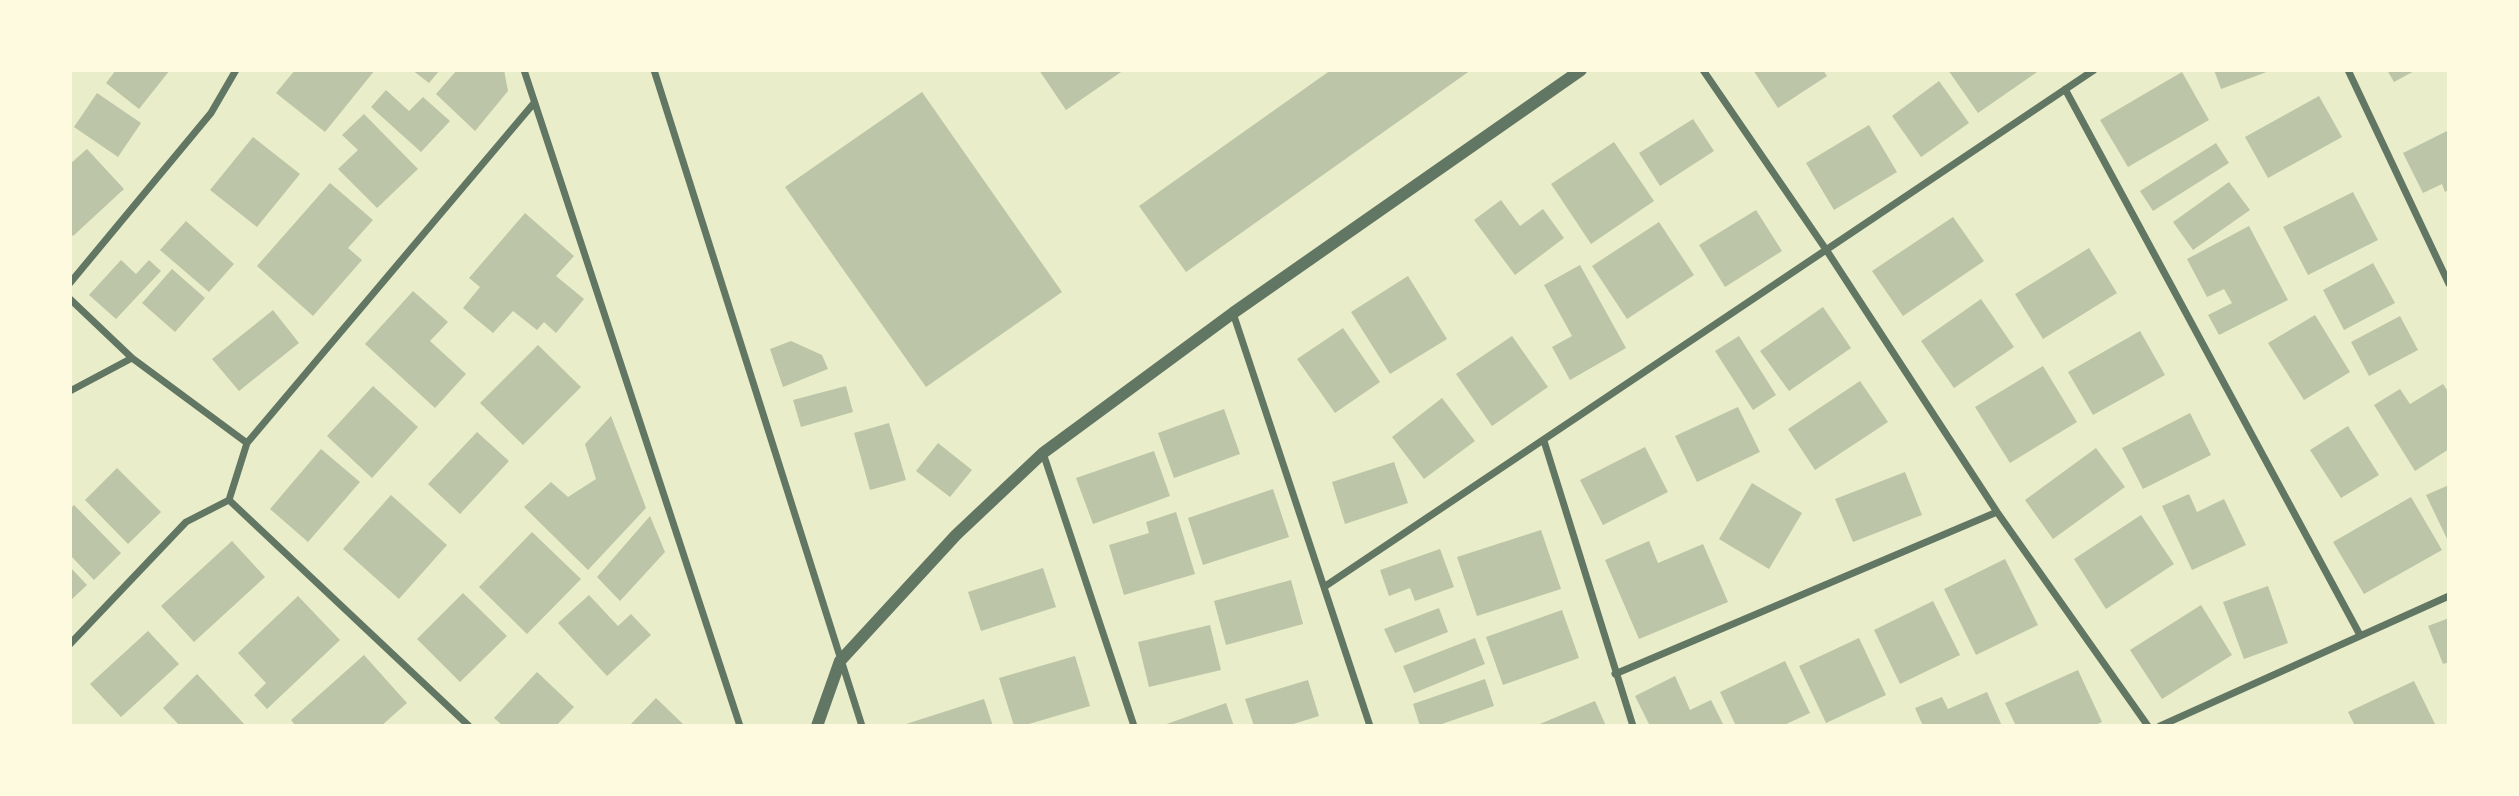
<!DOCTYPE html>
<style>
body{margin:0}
#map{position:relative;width:2519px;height:796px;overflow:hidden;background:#e9edc9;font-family:"Work Sans",sans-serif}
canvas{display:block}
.frame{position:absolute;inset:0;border:72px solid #fefae0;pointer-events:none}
</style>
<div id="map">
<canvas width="2519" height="796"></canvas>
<div class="frame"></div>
</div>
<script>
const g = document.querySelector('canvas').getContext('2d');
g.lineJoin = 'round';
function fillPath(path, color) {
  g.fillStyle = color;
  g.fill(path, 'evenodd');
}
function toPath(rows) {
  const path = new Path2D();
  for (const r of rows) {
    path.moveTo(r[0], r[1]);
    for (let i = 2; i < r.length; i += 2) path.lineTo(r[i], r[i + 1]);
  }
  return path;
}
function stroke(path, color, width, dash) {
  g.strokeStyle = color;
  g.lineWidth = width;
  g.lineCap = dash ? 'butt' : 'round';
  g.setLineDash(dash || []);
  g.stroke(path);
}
const building = toPath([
 [116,70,170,70,139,109,106,83],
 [295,70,375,70,325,132,276,93],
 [412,70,440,70,429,83],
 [457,70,504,70,508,91,475,131,436,94],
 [1039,70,1124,70,1066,110],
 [1331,70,1471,70,1186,272,1139,206],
 [1753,70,1823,70,1827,76,1778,108],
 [1948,70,2040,70,1978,113],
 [2214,70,2272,70,2221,89],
 [2387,70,2416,70,2394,82],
 [2182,72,2209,120,2128,167,2100,120],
 [1939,81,1969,123,1921,157,1892,116],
 [386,90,409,111,423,97,450,121,421,152,371,107],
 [922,92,1062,292,926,387,785,187],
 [97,93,141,123,118,157,74,127],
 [2319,96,2342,137,2268,178,2245,137],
 [364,114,418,169,377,208,338,169,358,150,342,135],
 [1693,119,1714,151,1660,186,1639,153],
 [1869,125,1897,172,1834,210,1806,163],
 [2449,130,2449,190,2445,192,2442,184,2423,193,2403,153],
 [253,137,300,174,257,227,210,190],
 [1614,142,1654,201,1591,244,1551,184],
 [2216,143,2229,163,2153,211,2140,191],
 [87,149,124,189,73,236,70,233,70,164],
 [2229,182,2250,210,2193,250,2173,222],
 [330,183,373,220,348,248,362,260,313,316,257,266],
 [2353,192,2378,240,2308,275,2283,227],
 [1501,200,1520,226,1543,209,1564,238,1515,275,1474,220],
 [1756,210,1782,251,1725,287,1699,245],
 [525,213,574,256,556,276,584,299,556,333,544,322,537,330,513,311,493,333,463,308,480,287,469,278],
 [1953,217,1984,261,1903,316,1872,271],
 [186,221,234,264,209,292,160,250],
 [1659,222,1694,275,1627,319,1592,266],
 [2249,226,2288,300,2219,335,2208,315,2232,303,2224,289,2207,297,2187,259],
 [2089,248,2117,293,2043,339,2015,294],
 [121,260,136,274,149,260,161,271,116,319,89,295],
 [2373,263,2395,303,2344,330,2323,290],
 [1580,265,1626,348,1570,380,1552,347,1572,336,1544,285],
 [172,269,205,298,175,332,142,303],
 [1408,276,1447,339,1390,374,1351,312],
 [413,291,448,322,430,341,466,374,435,408,365,344],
 [1981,299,2014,347,1954,388,1921,341],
 [1823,307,1851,348,1789,391,1760,351],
 [273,310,299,343,239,391,212,359],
 [2315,315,2350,372,2304,400,2268,343],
 [2400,316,2418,350,2369,376,2351,342],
 [1343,328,1380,382,1335,413,1297,359],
 [2140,331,2165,375,2093,415,2068,372],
 [1512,336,1548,387,1492,426,1456,374],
 [1739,336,1776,395,1753,410,1715,351],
 [791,341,822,355,828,369,783,387,770,349],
 [538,345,581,387,523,445,480,403],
 [2043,366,2077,422,2010,463,1975,407],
 [1860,381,1888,422,1815,470,1788,429],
 [2443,384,2449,393,2449,449,2415,471,2374,405,2400,389,2410,404],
 [373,386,418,427,372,478,327,436],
 [846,386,853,412,801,427,793,400],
 [1442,398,1475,441,1424,479,1392,437],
 [1738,407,1760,452,1697,482,1675,436],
 [1224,409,1240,454,1174,478,1158,433],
 [2190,413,2211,455,2143,489,2122,448],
 [611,416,646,508,588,570,524,507,551,482,568,497,596,479,585,444],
 [889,423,906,480,870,490,854,433],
 [2348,426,2379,475,2341,498,2310,450],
 [477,432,509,461,460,514,428,484],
 [938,443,972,470,950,497,916,471],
 [1645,447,1668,492,1603,525,1580,480],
 [2096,448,2125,487,2053,539,2025,500],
 [321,449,360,482,308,542,270,509],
 [1154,451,1170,496,1093,524,1076,478],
 [1394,462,1408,503,1345,524,1332,482],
 [117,468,161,512,128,544,85,500],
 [1905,472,1922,515,1853,542,1835,499],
 [1752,483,1802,513,1769,569,1719,539],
 [2449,485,2449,543,2426,495],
 [1273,489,1289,537,1203,565,1188,518],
 [2189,494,2197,512,2224,499,2246,545,2192,570,2162,506],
 [391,495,447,545,399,599,343,549],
 [2411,497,2442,550,2364,594,2333,542],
 [74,505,121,553,94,580,70,555,70,509],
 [1176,512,1195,574,1124,595,1109,545,1149,533,1146,522],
 [2141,515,2174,564,2106,609,2074,559],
 [650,516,665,552,620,601,597,577],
 [1541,530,1561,589,1477,616,1457,557],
 [532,532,581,579,527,634,479,587],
 [232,541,265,577,194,642,161,606],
 [1649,541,1658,563,1703,544,1728,602,1639,639,1605,560],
 [1440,549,1454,587,1415,601,1410,588,1389,596,1380,570],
 [2005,559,2038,625,1976,655,1944,589],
 [70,567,87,585,70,601],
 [1043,568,1056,607,981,631,968,592],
 [1291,580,1303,624,1226,645,1214,601],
 [2268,586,2288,643,2244,659,2223,602],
 [463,593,507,636,460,682,417,639],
 [589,595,618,626,631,614,651,635,607,676,558,623],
 [298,596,340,640,267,709,254,695,266,683,238,653],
 [1933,601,1960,655,1900,684,1874,630],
 [2201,605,2232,655,2162,699,2130,650],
 [1439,608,1448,632,1395,653,1384,629],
 [1562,610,1579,658,1503,685,1486,637],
 [2449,618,2449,662,2443,664,2428,626],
 [1210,625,1221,670,1149,687,1138,642],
 [148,631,179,664,121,717,90,684],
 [1475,638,1485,664,1414,693,1403,666],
 [1859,638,1886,695,1826,723,1799,666],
 [364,655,407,703,381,726,296,726,291,720],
 [1075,656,1090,706,1022,726,1014,726,999,678],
 [1785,661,1810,713,1782,726,1736,726,1720,692],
 [2078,670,2102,722,2094,726,2016,726,2005,703],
 [537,672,574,707,556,726,503,726,494,718],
 [197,674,246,726,180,726,163,708],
 [1675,676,1690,710,1711,700,1724,726,1650,726,1635,696],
 [1485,679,1494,706,1436,726,1420,726,1413,704],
 [1308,680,1319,716,1287,726,1254,726,1245,699],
 [2414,681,2436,726,2355,726,2348,712],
 [1987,692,2002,726,1923,726,1915,708,1942,697,1948,709],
 [656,698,685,726,629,726],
 [984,699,993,726,903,726,903,725],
 [1595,701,1606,726,1535,726],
 [1226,703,1234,726,1161,726]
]);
const minor = toPath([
 [524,70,740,726],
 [654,70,862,726],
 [1703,70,1827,251,1997,512,2148,726],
 [2348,70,2449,284],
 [2065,89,2360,635],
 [70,283,211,113,236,70],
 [70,299,132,358,247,443],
 [1233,313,1370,726],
 [70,391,132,358],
 [1544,441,1633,726],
 [1043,453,1134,726],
 [229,500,469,726],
 [1324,587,2094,70],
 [70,644,186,522,229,500,247,443,534,103],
 [1615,674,1997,512],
 [2160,726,2449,596]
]);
const tertiary = toPath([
 [817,726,840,661,956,535,1043,453,1233,313,1581,70]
]);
fillPath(building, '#bcc5a7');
stroke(minor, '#617663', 7);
stroke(tertiary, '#617663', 12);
</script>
